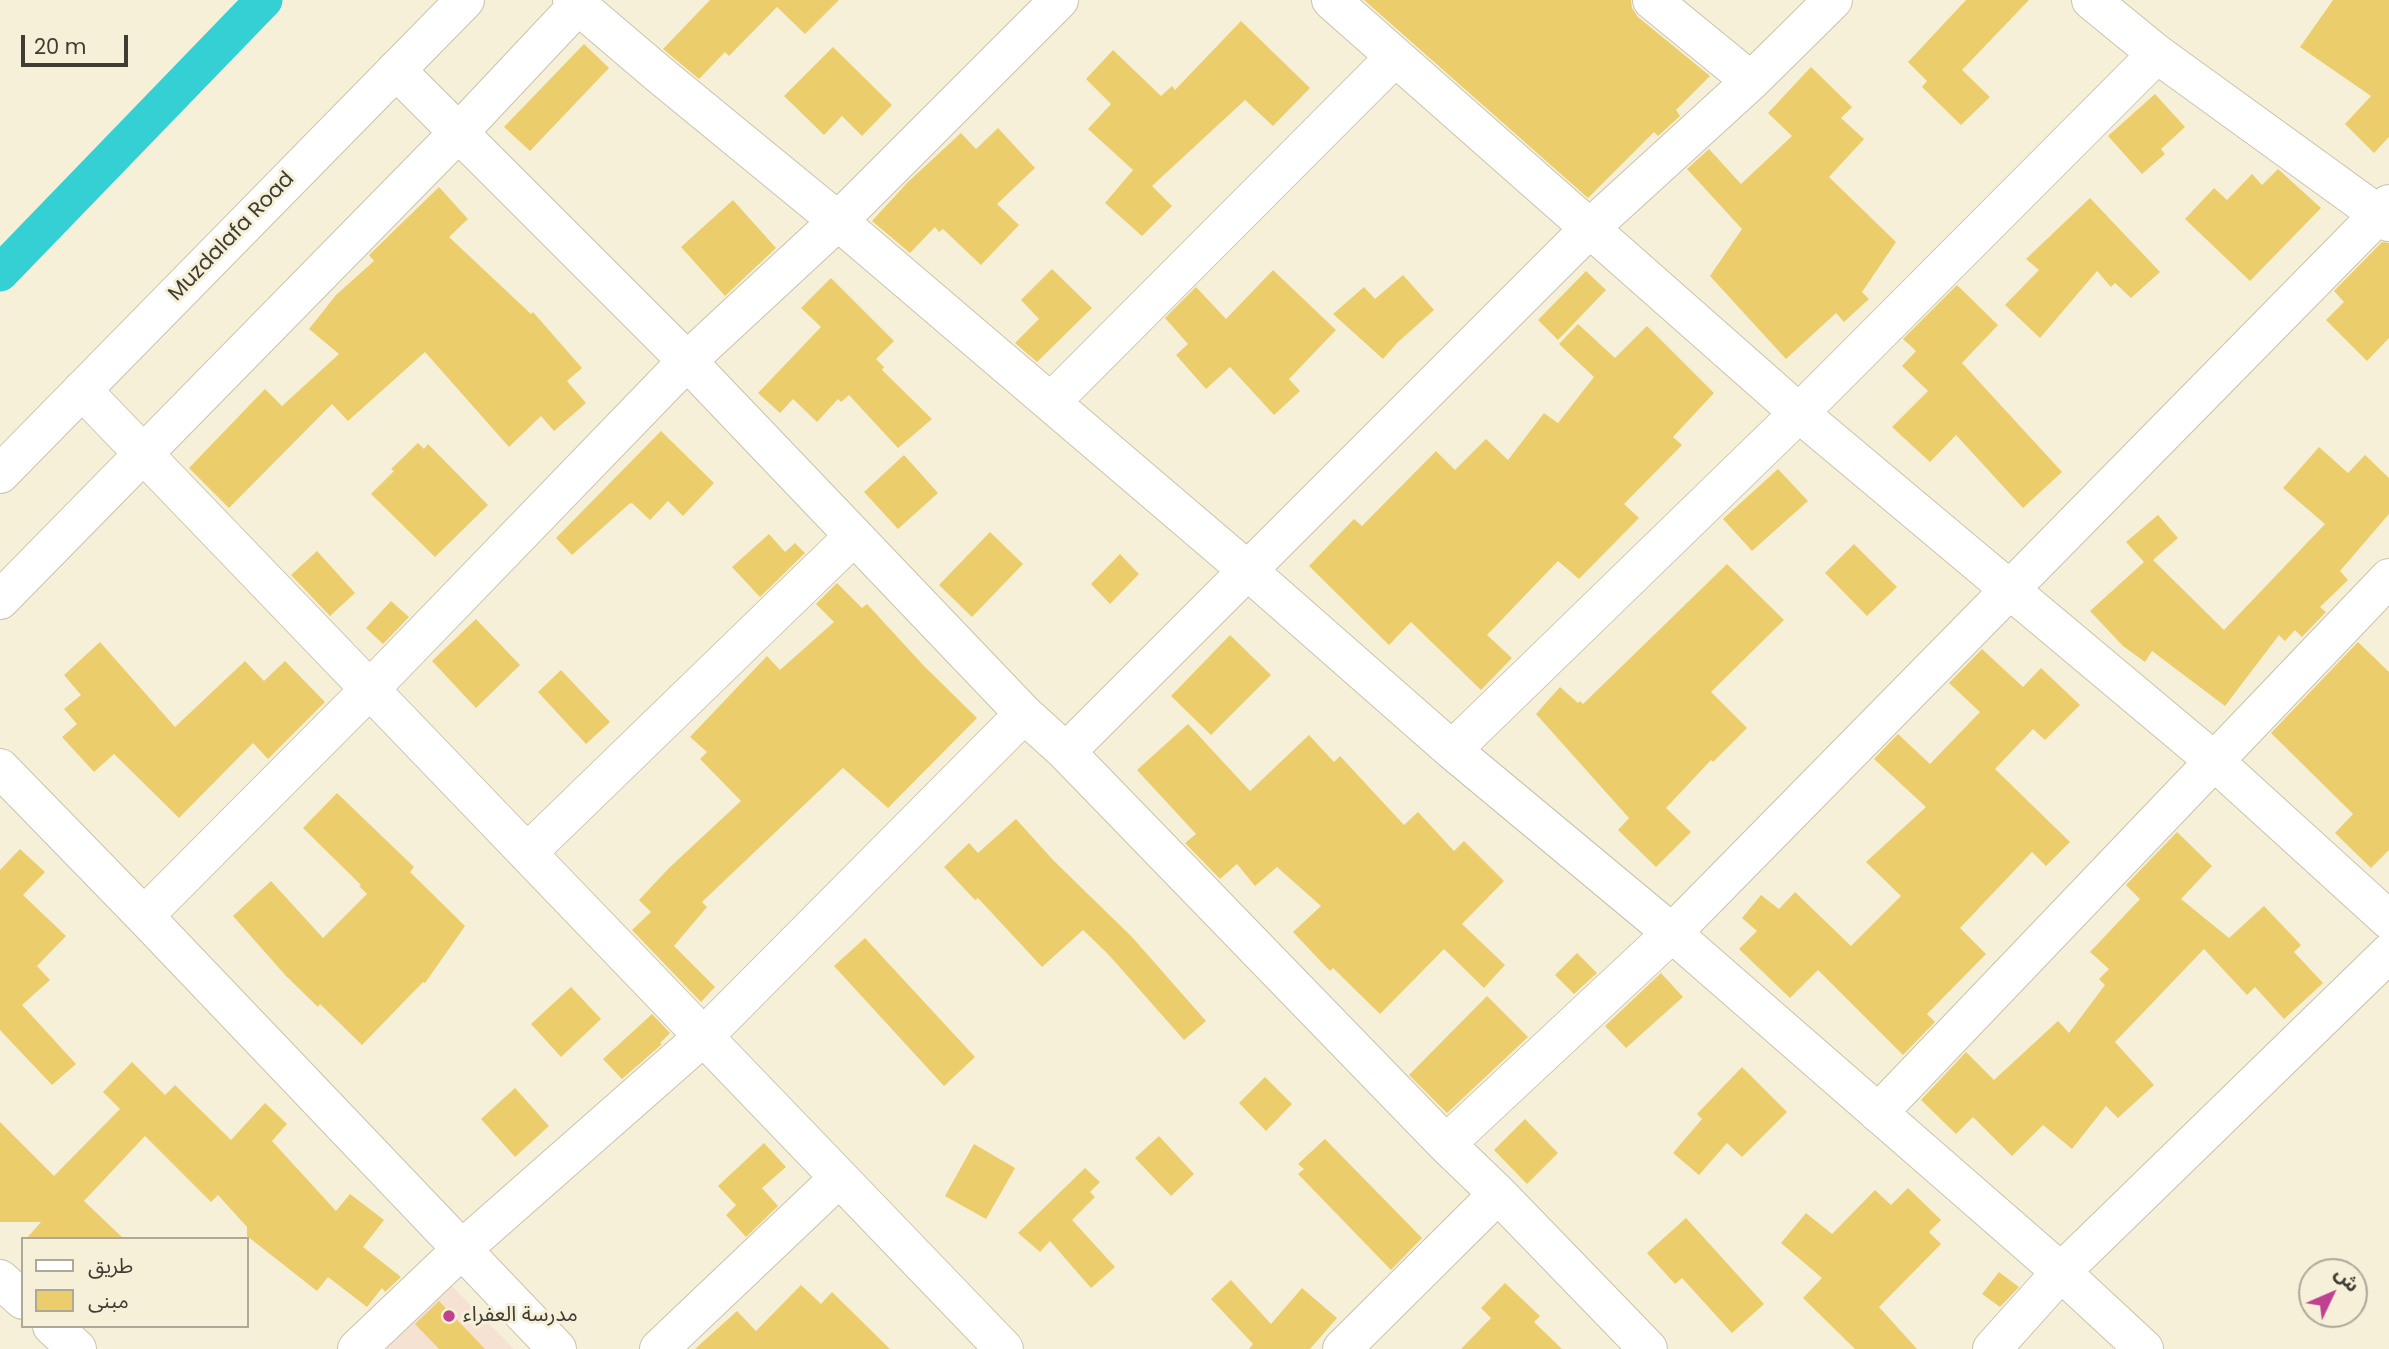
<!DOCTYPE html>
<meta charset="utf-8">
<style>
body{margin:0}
#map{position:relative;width:2389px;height:1349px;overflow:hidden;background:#f7f0d9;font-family:Poppins,"Noto Sans Arabic",sans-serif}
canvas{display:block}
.legend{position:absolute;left:21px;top:1237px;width:228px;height:91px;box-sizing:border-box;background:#f7f0d9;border:2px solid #ada897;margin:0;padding:9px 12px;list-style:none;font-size:21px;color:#3f3c33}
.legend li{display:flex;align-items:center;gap:14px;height:35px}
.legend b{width:35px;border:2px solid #ada897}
.north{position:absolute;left:2298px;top:1258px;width:70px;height:70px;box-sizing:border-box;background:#f7f0d9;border:2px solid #ada897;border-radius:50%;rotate:46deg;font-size:19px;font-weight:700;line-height:28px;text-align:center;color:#3f3c33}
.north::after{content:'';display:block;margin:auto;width:24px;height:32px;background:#bf418f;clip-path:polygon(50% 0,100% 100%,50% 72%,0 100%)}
.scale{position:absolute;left:21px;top:35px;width:107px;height:32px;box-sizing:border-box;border:4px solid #3f3c33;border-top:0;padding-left:9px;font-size:21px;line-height:24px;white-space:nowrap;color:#3f3c33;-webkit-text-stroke:5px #f7f0d9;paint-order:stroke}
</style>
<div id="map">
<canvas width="2389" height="1349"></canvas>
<ul class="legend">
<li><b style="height:9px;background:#fff"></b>طريق</li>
<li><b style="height:19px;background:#ebcd6b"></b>مبنى</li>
</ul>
<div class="north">ش</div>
<div class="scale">20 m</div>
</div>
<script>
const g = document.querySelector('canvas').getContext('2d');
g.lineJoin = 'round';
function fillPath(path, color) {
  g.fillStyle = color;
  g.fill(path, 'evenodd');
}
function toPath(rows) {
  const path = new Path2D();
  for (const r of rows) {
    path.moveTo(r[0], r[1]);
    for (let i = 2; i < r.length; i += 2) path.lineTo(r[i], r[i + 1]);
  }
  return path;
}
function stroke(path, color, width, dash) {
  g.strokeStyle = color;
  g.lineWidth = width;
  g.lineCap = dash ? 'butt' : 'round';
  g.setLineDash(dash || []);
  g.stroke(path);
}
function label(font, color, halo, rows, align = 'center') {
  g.font = font + ' Poppins,"Noto Sans Arabic",sans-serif';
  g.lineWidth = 6;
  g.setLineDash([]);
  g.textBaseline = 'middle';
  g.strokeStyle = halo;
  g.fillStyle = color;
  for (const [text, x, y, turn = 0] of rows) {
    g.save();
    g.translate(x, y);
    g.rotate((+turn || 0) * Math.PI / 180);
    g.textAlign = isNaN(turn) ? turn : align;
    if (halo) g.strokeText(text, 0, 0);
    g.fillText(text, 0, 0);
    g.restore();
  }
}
const education = toPath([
 [449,1283,514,1349,382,1349]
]);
const canal = toPath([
 [0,273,264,0]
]);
const building = toPath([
 [710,0,839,0,805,34,777,7,729,56,725,52,699,79,663,49],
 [1364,0,1631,0,1632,8,1638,17,1710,76,1676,110,1680,116,1658,136,1654,132,1588,198],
 [1966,0,2029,0,1962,70,1990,97,1961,125,1922,87,1927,81,1908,62],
 [2333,0,2389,0,2389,137,2374,153,2345,124,2371,96,2300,47],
 [1241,21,1310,88,1273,126,1245,100,1152,186,1172,206,1142,236,1105,203,1133,170,1088,129,1111,104,1086,79,1113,50,1161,96,1172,86,1175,90],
 [584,44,609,68,530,151,504,127],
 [833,47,892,105,862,136,842,116,824,135,784,96],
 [1811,67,1852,107,1841,118,1864,139,1829,177,1896,242,1862,292,1869,299,1844,322,1836,313,1786,359,1710,276,1742,229,1687,169,1709,149,1741,184,1792,136,1768,113],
 [2155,94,2185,127,2161,149,2165,154,2142,174,2108,136],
 [998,128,1035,168,997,204,1019,225,981,265,943,229,939,232,935,227,910,253,872,221,908,182,961,133,976,149],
 [2278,169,2321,208,2250,281,2185,219,2214,188,2227,200,2252,174,2262,185],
 [439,187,468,219,449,237,531,314,533,312,582,368,567,381,586,403,554,431,541,416,509,447,425,352,348,421,332,404,229,508,189,468,265,389,282,406,339,354,309,329,336,295,374,261,369,255],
 [2090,198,2160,272,2131,298,2115,283,2111,287,2097,271,2040,338,2005,305,2039,270,2026,259],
 [733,200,776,248,725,296,681,247],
 [2382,242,2389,243,2389,338,2367,361,2326,320,2344,302,2334,291],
 [1052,269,1092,308,1037,362,1015,343,1039,319,1021,300],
 [1273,270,1336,330,1289,379,1300,391,1274,415,1230,367,1206,389,1176,355,1188,344,1165,318,1196,287,1226,319],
 [1586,271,1606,290,1558,340,1538,320],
 [1403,275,1434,310,1397,343,1383,359,1333,314,1364,287,1375,299],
 [831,278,894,341,876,359,884,367,882,370,932,419,898,448,849,395,841,402,838,399,817,422,793,399,780,413,758,393,821,327,801,308],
 [1957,285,1998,325,1962,363,2062,472,2023,508,1956,435,1930,462,1892,427,1928,391,1902,366,1916,351,1903,339],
 [1578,324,1615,358,1647,326,1714,393,1673,437,1682,445,1624,504,1639,518,1579,579,1558,561,1487,635,1512,658,1481,690,1411,622,1389,645,1309,566,1354,519,1362,526,1436,451,1455,470,1486,439,1508,460,1544,413,1558,423,1594,377,1559,344],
 [661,431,714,483,683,516,668,501,650,520,632,503,629,504,572,555,556,538],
 [418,443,424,449,428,444,488,505,435,557,371,494,394,471,391,469],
 [2319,447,2348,473,2365,455,2389,478,2389,514,2340,571,2348,580,2320,607,2326,612,2302,637,2295,630,2285,641,2279,635,2225,706,2152,651,2145,662,2123,646,2090,611,2144,562,2126,542,2158,515,2178,538,2153,560,2224,630,2325,524,2283,488],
 [904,455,938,493,898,529,864,492],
 [1778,469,1808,501,1752,551,1723,519],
 [990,532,1023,564,972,617,939,585],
 [769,534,785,552,795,543,805,553,760,597,732,567],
 [1854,544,1897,587,1867,616,1825,573],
 [317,551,355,593,330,616,291,575],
 [1120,554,1139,574,1110,604,1091,584],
 [1727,564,1784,620,1711,692,1747,728,1713,762,1711,760,1666,808,1691,832,1656,867,1618,830,1629,818,1536,714,1560,687,1578,703,1580,701,1583,704],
 [837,583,862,608,867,604,924,666,977,718,888,808,843,768,702,902,707,907,674,946,715,987,701,1002,632,930,651,912,639,900,669,868,741,801,700,759,707,752,690,737,767,656,780,670,834,622,816,604],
 [391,601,409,617,383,644,366,628],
 [476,619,520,665,476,708,432,661],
 [1230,635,1271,675,1211,735,1171,696],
 [100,642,175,727,245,661,264,681,285,661,325,702,268,759,253,743,179,818,114,754,94,772,62,737,77,724,64,709,81,695,64,675],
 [2358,642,2389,672,2389,850,2371,868,2335,833,2353,814,2271,733],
 [1982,649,2023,687,2041,668,2080,705,2045,740,2033,729,1995,769,2070,842,2046,866,2032,852,1960,928,1986,954,1927,1014,1935,1022,1903,1055,1818,970,1790,998,1739,949,1757,931,1742,918,1761,895,1779,909,1795,892,1851,946,1901,896,1866,862,1926,807,1874,759,1898,734,1930,764,1980,712,1949,683],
 [561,670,610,722,586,744,538,692],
 [1188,724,1250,791,1309,735,1334,762,1340,756,1404,825,1418,812,1454,851,1464,841,1504,881,1462,924,1505,965,1484,988,1444,949,1380,1014,1333,968,1330,971,1293,932,1321,906,1277,867,1255,886,1237,864,1220,879,1185,843,1196,834,1137,770],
 [337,793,414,867,410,872,465,926,425,983,423,982,362,1045,320,1004,318,1007,286,976,233,916,271,881,323,938,367,894,359,886,361,885,303,828],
 [1016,819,1053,860,1132,937,1206,1021,1184,1040,1108,954,1083,930,1042,967,978,898,975,900,944,867,969,843,978,853],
 [2177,832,2212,866,2181,899,2229,938,2264,906,2301,945,2294,952,2323,983,2284,1019,2255,987,2247,995,2204,949,2115,1042,2154,1085,2118,1118,2106,1106,2072,1149,2043,1125,2012,1156,1973,1117,1956,1134,1921,1100,1966,1052,1994,1080,2058,1021,2069,1033,2105,985,2099,979,2109,969,2090,952,2140,899,2126,885],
 [20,849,45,872,23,895,66,936,37,966,50,980,22,1005,76,1064,52,1085,0,1030,0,870],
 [865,938,975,1057,944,1086,834,966],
 [1577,953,1597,973,1574,994,1555,975],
 [1661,973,1683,997,1626,1048,1605,1026],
 [571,987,601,1019,561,1057,531,1024],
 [1487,996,1528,1037,1447,1113,1409,1075],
 [652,1014,670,1033,660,1043,662,1044,622,1079,603,1059],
 [132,1062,165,1095,175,1085,231,1140,265,1103,287,1124,272,1141,336,1211,350,1194,384,1220,363,1247,401,1277,385,1292,382,1288,367,1307,328,1277,317,1291,247,1236,247,1227,218,1195,211,1202,145,1136,84,1201,124,1239,26,1239,41,1222,0,1222,0,1122,54,1176,120,1109,103,1092],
 [1742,1067,1787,1112,1742,1157,1727,1143,1699,1175,1673,1153,1702,1119,1697,1114],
 [1265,1077,1292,1104,1266,1131,1239,1103],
 [515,1088,549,1126,515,1157,481,1119],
 [1525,1119,1558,1153,1527,1184,1494,1150],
 [1159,1136,1194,1174,1171,1196,1135,1158],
 [1325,1139,1422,1238,1391,1270,1298,1174,1304,1169,1298,1164],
 [764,1143,786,1167,762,1188,778,1206,746,1237,726,1215,736,1205,718,1186],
 [974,1144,1015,1168,986,1219,945,1196],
 [1085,1168,1100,1182,1090,1192,1095,1197,1072,1220,1115,1267,1091,1288,1050,1241,1040,1252,1018,1233],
 [1908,1188,1941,1220,1929,1232,1941,1244,1879,1307,1917,1349,1855,1349,1803,1298,1822,1278,1781,1243,1806,1213,1832,1234,1875,1190,1891,1205],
 [1686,1218,1764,1304,1732,1333,1682,1278,1675,1284,1647,1253],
 [1999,1272,2019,1287,2000,1307,1982,1294],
 [1231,1280,1271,1324,1302,1288,1337,1318,1310,1349,1249,1349,1253,1344,1211,1299],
 [1505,1283,1540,1316,1534,1322,1562,1349,1461,1349,1491,1318,1481,1308],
 [801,1285,821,1304,832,1292,890,1349,695,1349,737,1311,756,1331],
 [439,1301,485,1349,439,1349,415,1324]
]);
const minor = toPath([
 [572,0,660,75,838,221,1247,570,1452,750,1672,933,2061,1272,2144,1349],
 [1331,0,1799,413,2213,760,2389,920],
 [1652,0,1751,81],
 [2091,0,2157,54,2389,222],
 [396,70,687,361,1024,714,1066,752,1446,1144,1498,1194,1648,1349],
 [82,390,1004,1349],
 [1051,402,1395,57],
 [0,600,459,132,583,0],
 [1452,750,1799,413,2157,54],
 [1066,752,1590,228,1751,81,1833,0],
 [0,768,144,916,557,1349],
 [527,853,854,536],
 [144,916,371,688,687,361,838,221,1059,0],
 [1878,1113,2389,578],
 [1446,1144,1672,933,2389,204],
 [0,1279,23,1300],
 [52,1326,77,1349],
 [357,1349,461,1250,703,1037,1024,714],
 [659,1349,839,1178],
 [1342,1349,1498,1194],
 [1992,1349,2061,1272,2389,953]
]);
const tertiary = toPath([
 [0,474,465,0]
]);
const markers = [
 [449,1316,7,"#bf418f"]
];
const streetNames = [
 ["Muzdalafa Road",232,237,-46]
];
const poiNames = [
 ["مدرسة العفراء",463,1316]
];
fillPath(education, '#f6e2d3');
stroke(canal, '#34d0d3', 37);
fillPath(building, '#ebcd6b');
stroke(minor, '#c9c3ac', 40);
stroke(tertiary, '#c9c3ac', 40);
stroke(minor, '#fff', 38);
stroke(tertiary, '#fff', 38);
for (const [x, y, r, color] of markers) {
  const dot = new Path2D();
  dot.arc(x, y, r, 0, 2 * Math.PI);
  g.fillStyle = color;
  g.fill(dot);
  stroke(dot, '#f7f0d9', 2.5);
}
label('21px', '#3f3c33', '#f7f0d9', streetNames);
label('21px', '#3f3c33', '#f7f0d9', poiNames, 'left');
</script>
